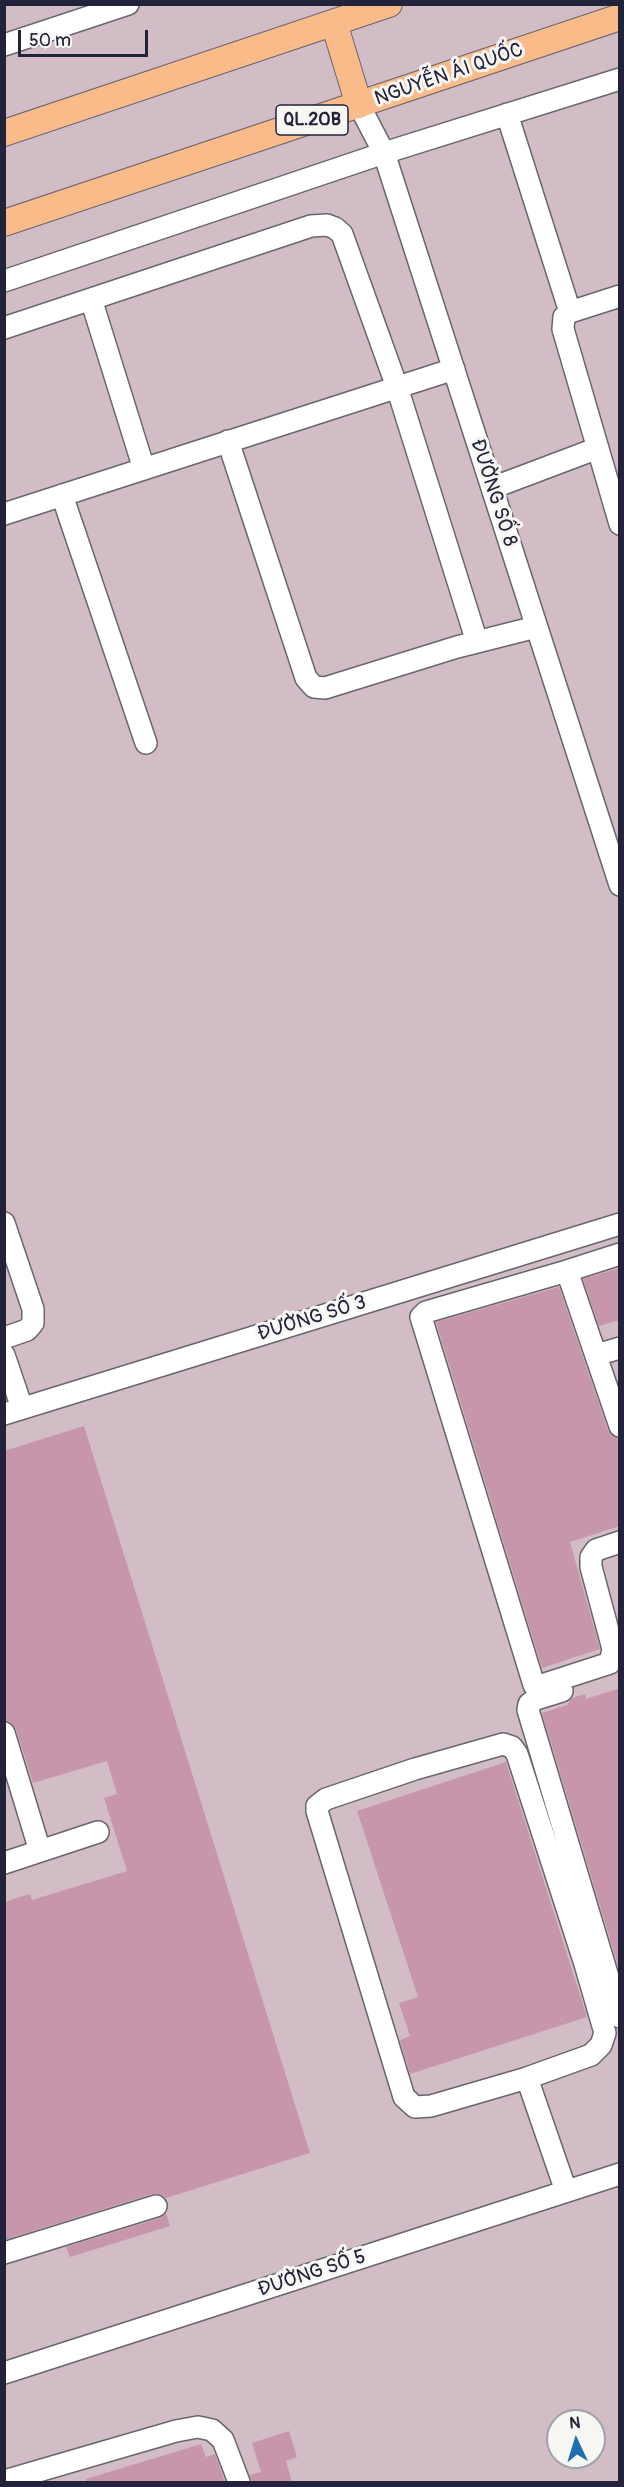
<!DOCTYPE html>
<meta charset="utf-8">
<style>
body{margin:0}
#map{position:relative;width:624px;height:2487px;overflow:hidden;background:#eae5c7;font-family:Pangolin,sans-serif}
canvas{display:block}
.frame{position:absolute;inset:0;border:6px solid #22223b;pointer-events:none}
.north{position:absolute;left:546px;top:2409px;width:60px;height:60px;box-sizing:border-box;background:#f6f6f2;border:2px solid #a1a1a9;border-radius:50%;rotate:356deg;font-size:16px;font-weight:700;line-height:24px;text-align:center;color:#22223b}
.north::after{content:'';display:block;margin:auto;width:21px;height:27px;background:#1f6fb2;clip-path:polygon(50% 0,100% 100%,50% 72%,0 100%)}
.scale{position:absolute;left:18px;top:30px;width:130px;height:27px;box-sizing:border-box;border:3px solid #22223b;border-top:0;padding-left:8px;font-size:18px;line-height:21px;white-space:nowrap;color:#22223b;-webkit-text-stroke:4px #f6f6f2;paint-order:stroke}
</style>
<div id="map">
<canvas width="624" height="2487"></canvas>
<div class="frame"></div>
<div class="north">N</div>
<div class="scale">50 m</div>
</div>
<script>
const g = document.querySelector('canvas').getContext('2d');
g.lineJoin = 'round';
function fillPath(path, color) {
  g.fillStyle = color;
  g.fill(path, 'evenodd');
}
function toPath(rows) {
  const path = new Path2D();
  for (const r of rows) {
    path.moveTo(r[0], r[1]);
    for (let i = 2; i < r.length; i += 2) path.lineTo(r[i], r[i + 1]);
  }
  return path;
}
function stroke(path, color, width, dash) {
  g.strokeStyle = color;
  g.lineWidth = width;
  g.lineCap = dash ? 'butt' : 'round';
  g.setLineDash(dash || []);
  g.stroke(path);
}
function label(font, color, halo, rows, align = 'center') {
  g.font = font + ' Pangolin,sans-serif';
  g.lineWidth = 6;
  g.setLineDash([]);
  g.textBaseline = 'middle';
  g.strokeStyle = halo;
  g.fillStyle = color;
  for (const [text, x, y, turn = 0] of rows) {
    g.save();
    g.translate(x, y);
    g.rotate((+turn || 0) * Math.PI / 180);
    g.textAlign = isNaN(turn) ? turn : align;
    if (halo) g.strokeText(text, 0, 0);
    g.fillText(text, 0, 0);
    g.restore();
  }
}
const industrial = toPath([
 [5,5,619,5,619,2482,5,2482],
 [558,2421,594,2421,594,2457,558,2457]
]);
const building = toPath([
 [620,1268,620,1320,599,1326,583,1279],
 [559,1287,608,1430,617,1438,620,1445,620,1526,570,1542,600,1649,542,1668,436,1322],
 [84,1426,310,2153,166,2198,159,2194,152,2194,4,2240,4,1902,30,1894,32,1900,127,1871,104,1798,117,1794,107,1761,33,1783,16,1729,12,1723,4,1721,4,1451],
 [620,1688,620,1969,619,1969,542,1713,567,1705,572,1698,585,1694,586,1699],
 [506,1762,587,2017,410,2074,400,2040,410,2036,399,2003,418,1997,357,1811],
 [166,2213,170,2226,70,2257,66,2247,160,2218],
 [289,2431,297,2457,286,2461,292,2482,252,2482,250,2475,261,2472,252,2443],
 [201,2444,206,2457,215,2454,225,2482,87,2482,86,2479]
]);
const minor = toPath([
 [4,45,128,4],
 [359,105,384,153,620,885],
 [507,114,570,312],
 [4,281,384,153,620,79],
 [620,296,570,312,564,317,563,329,620,524],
 [91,299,144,469],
 [4,328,311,226,327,225,335,228,342,234,397,387,477,642],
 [228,441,306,678,314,687,325,688,457,647,536,627],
 [492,488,598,448],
 [62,495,146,743],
 [4,514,454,369],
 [4,1223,33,1309,33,1323,27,1330,4,1338],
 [620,1254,567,1271,426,1312,421,1317,534,1685,539,1686,610,1663,613,1649,591,1567,591,1557,596,1550,620,1542],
 [567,1271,620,1426],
 [4,1355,22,1408],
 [596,1355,620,1348],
 [4,1414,620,1224],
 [562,1691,536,1699,529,1704,528,1710,620,2017],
 [4,1733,40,1851],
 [4,1863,98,1832],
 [527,2078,591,2055,601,2045,605,2033,585,1964,517,1754,512,1747,503,1744,415,1769,326,1799,317,1806,317,1811,404,2097,415,2107,431,2106,527,2078,566,2191],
 [4,2253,156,2206],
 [4,2373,620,2174],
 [4,2481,176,2431,198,2427,212,2430,223,2440,239,2482]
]);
const major = toPath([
 [334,23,359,105],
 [4,133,389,4],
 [4,223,620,17]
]);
const shields = [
 [312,120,72]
];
const shieldNames = [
 ["QL.20B",312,120]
];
const streetNames = [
 ["NGUYỄN ÁI QUỐC",449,75,-19],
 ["ĐƯỜNG SỐ 8",493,493,72],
 ["ĐƯỜNG SỐ 3",312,1319,-17],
 ["ĐƯỜNG SỐ 5",312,2274,-18]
];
fillPath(industrial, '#d2bdc7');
fillPath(building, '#c796aa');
stroke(minor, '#68666c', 24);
stroke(major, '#68666c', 28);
stroke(minor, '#fff', 21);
stroke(major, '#fabb8b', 26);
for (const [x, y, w] of shields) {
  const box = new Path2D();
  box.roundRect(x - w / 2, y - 15, w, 30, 4.5);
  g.fillStyle = '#f6f6f2';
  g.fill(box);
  stroke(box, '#22223b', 1.5);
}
label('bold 18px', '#22223b', null, shieldNames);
label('20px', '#22223b', '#f6f6f2', streetNames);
</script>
